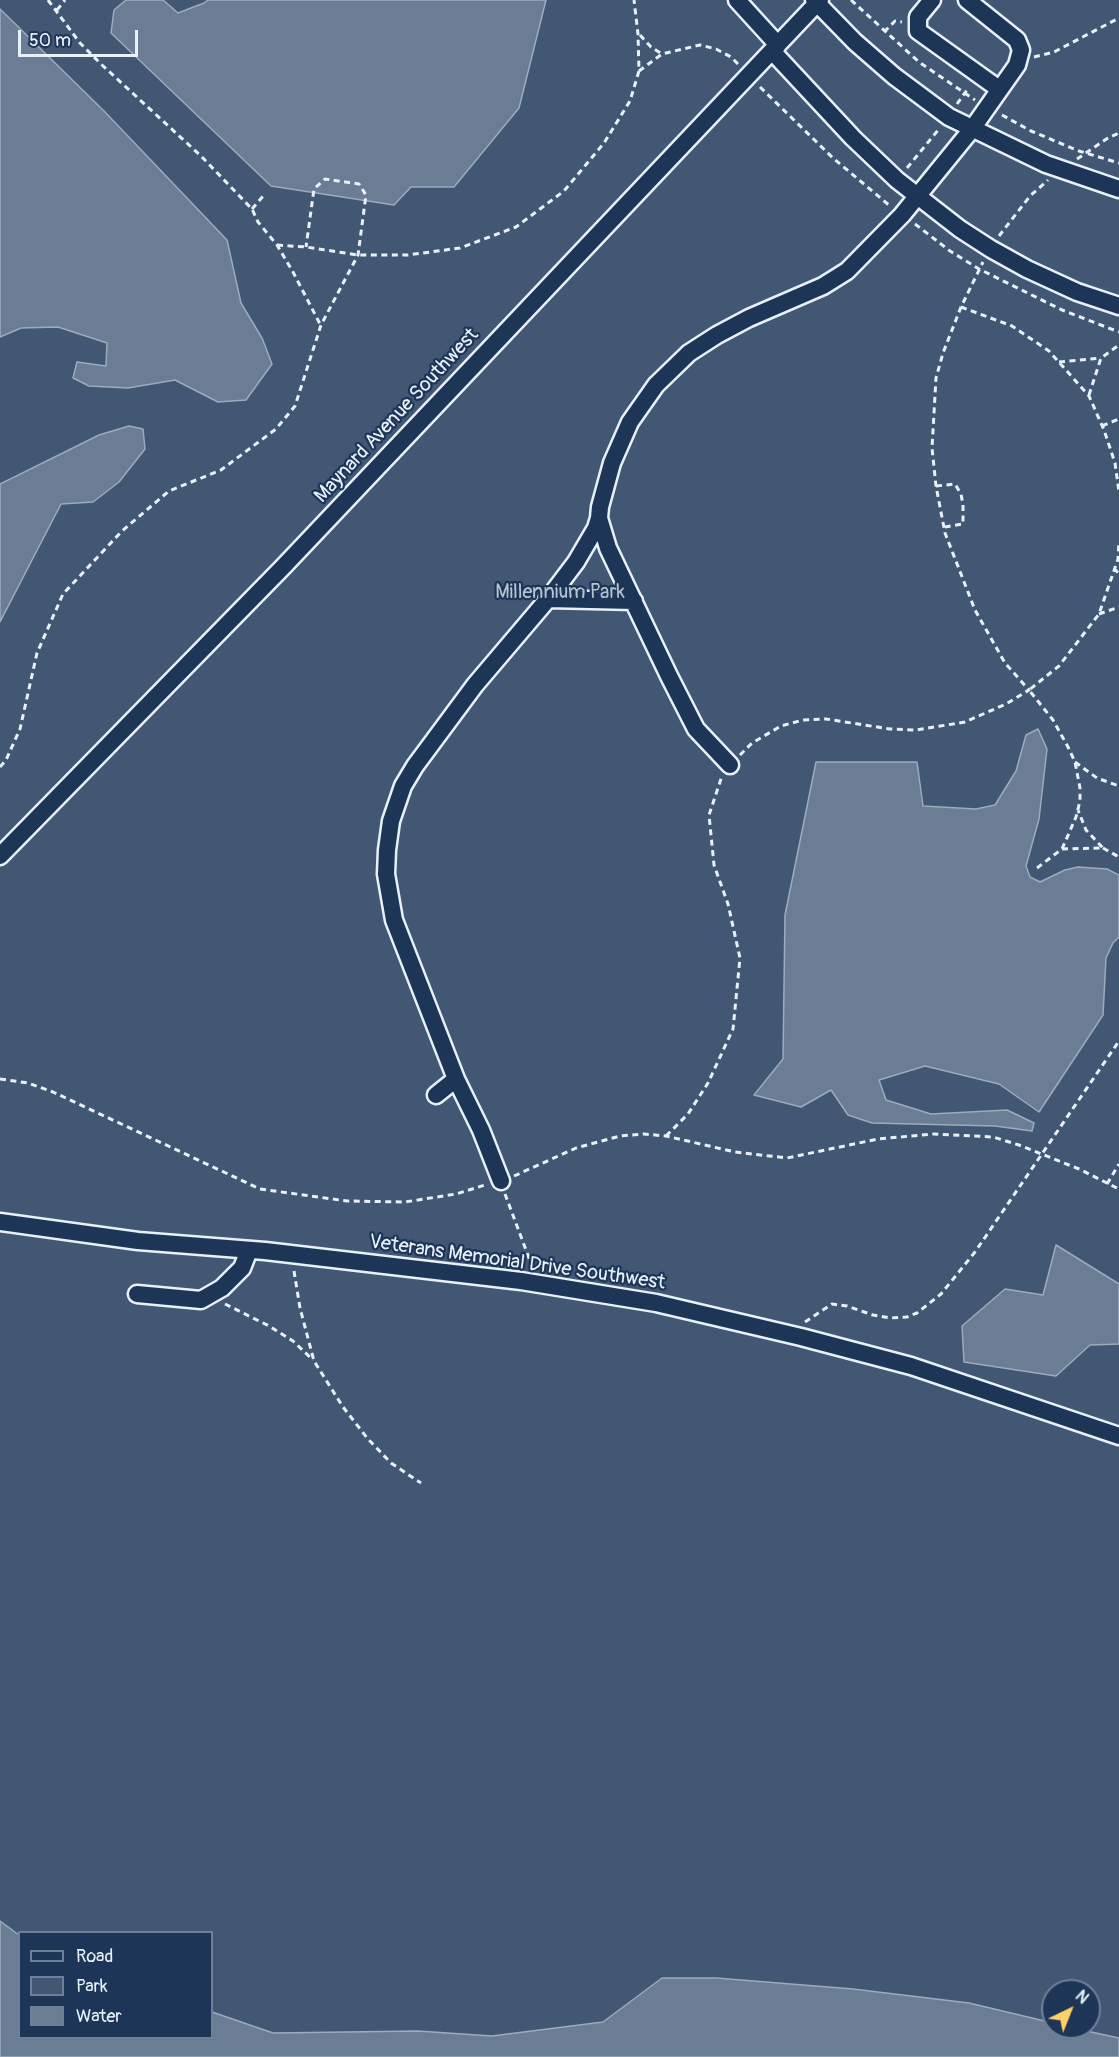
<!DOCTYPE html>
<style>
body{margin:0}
#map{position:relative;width:1119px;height:2057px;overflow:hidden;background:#294061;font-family:Pangolin,sans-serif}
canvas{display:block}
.legend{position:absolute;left:18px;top:1931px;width:195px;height:108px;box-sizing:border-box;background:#1d3557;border:2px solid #6e8097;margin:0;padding:8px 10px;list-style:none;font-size:18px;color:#e8f1f8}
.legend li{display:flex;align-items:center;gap:12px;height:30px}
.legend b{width:30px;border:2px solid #6e8097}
.north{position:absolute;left:1041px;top:1979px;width:60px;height:60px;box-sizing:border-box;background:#1d3557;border:2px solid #6e8097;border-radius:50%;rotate:43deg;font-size:16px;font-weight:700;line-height:24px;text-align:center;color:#e8f1f8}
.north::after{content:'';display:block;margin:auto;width:21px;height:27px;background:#ffd166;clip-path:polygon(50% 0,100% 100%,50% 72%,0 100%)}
.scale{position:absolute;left:18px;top:30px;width:120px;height:27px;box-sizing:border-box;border:3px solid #e8f1f8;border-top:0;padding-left:8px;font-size:18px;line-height:21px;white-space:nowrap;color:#e8f1f8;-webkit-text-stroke:4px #1d3557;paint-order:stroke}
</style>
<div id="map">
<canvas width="1119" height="2057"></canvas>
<ul class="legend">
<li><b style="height:8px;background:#1d3557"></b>Road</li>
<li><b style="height:16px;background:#415774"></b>Park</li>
<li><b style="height:16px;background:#6b7c95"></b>Water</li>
</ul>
<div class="north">N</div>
<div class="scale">50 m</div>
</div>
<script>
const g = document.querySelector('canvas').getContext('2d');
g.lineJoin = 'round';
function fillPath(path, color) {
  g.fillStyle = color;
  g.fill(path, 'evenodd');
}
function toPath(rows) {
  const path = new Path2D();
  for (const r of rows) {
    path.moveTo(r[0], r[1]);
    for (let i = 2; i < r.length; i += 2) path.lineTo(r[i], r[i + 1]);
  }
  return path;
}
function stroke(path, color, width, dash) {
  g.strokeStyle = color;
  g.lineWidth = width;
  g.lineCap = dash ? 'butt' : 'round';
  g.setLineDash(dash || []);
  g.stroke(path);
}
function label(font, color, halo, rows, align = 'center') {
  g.font = font + ' Pangolin,sans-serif';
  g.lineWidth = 4.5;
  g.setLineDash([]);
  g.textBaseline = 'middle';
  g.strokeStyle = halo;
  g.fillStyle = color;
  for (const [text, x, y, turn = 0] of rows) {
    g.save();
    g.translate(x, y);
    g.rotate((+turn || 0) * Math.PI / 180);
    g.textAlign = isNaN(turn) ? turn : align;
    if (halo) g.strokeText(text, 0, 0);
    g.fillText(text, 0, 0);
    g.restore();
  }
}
const green = toPath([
 [0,0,1119,0,1119,2038,1068,2027,1089,2027,1089,1991,1053,1991,1053,2023,969,2003,853,1989,716,1978,662,1978,603,2022,492,2036,418,2031,273,2033,212,2012,212,1932,20,1932,19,1935,0,1921]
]);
const water = toPath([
 [126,0,163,0,178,13,204,3,208,0,546,0,519,108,454,187,411,187,394,205,271,186,111,33,114,10,126,0],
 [0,9,104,111,227,240,241,303,262,338,272,364,246,400,218,402,175,380,128,388,89,386,73,378,77,362,106,366,107,343,58,327,21,328,0,337,0,9],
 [129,426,143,429,145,449,119,482,93,502,61,504,0,622,0,484,99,435,129,426],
 [1038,729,1047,749,1039,819,1026,866,1030,877,1040,882,1065,870,1078,867,1107,869,1119,875,1119,937,1113,943,1106,958,1103,1015,1039,1112,999,1084,925,1066,879,1080,886,1100,931,1114,1007,1110,1034,1123,1032,1131,995,1126,872,1123,848,1115,831,1090,801,1107,754,1095,783,1059,785,915,816,762,917,762,923,806,976,809,995,805,1016,771,1026,735,1038,729],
 [1056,1245,1119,1284,1119,1344,1090,1345,1056,1376,964,1362,962,1326,1005,1289,1043,1295,1056,1245],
 [0,1921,19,1935,20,2038,212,2038,212,2012,273,2033,418,2031,492,2036,603,2022,662,1978,716,1978,853,1989,969,2003,1053,2023,1053,2027,1068,2027,1119,2038,1119,2057,0,2057,0,1921]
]);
const path = toPath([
 [48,0,80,43,102,65,201,156,252,209,258,222,277,245,293,272,320,324],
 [851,0,919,62,975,100],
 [57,10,65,0],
 [884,32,895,21,902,22],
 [640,35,651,47,662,54],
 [1034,57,1054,52,1119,18],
 [639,71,662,54,700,45,716,49,731,57,739,65],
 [760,87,833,158,890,206],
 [957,104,969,87],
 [1002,115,1031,131,1079,151,1119,163],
 [1077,159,1108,138,1119,133],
 [907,168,939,129],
 [252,209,264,195],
 [915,224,950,251,979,269,1062,310,1119,332],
 [999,236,1030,196,1048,180],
 [277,245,306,247,358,255,408,255,460,248,516,227,564,191,604,143,630,101,639,71,638,34,634,0],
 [961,307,1012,326,1049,351,1089,396,1104,430,1115,463,1119,492],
 [1059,362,1101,358],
 [1089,395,1101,358,1119,345],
 [1102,426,1119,419],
 [936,486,955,484,961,494,963,505,963,524,945,527],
 [1114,568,1119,574],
 [1099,614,1119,607],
 [740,755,752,743,781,726,803,720,826,719,890,729,916,730,965,722,1006,704,1029,690,1005,663,975,610,945,533,936,486,932,448,936,378,943,353,961,307,983,262],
 [1075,762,1097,778,1119,786],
 [0,767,6,760,20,729,37,653,63,594,122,531,169,491,221,470,276,429,295,406,321,325,358,255,366,195,359,184,325,179,314,189,306,247],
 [1103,848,1119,857],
 [1062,849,1103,848,1086,830,1078,810],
 [1037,868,1062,849,1076,817,1080,801,1080,788,1075,762,1068,747,1053,720,1029,690,1059,666,1099,614,1118,559,1119,541],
 [0,1079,28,1083,53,1092,260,1189,347,1201,405,1202,456,1194,485,1185],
 [666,1136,688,1114,708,1083,733,1029,740,958,728,904,714,865,709,815,722,776],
 [514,1176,576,1148,620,1136,644,1134,666,1136,735,1152,787,1158,878,1139,933,1134,993,1137,1019,1145,1079,1169,1119,1189],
 [1107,1184,1119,1164],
 [505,1194,532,1266],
 [294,1271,300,1308,314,1361,343,1407,368,1439,391,1463,421,1483],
 [225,1304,269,1326,293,1341,313,1360],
 [805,1322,832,1304,847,1306,873,1315,890,1318,907,1317,917,1313,941,1294,975,1252,1119,1041]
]);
const minor = toPath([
 [737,0,778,45],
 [814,0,855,42,894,76,949,117,1046,164,1119,189],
 [932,0,918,17,918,31,999,89],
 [772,51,853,138,897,180,960,229,991,249,1027,269,1077,292,1119,306],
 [599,518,596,528,576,562,548,599,634,601],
 [730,765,696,729,669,676,608,548,599,518,600,507,612,463,630,422,656,385,689,353,717,335,749,318,823,286,847,271,902,215,972,129,1017,65,1021,50,1017,40,967,0],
 [0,856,283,567,820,0],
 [436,1095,456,1079],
 [501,1181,481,1130,456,1079,394,920,386,874,387,850,391,821,403,786,415,766,475,685,548,599],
 [0,1222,138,1241,265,1251,521,1281,656,1303,801,1337,911,1366,1119,1436],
 [137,1294,201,1300,222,1288,242,1268,249,1250]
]);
const streetNames = [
 ["Maynard Avenue Southwest",397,416,-47],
 ["Veterans Memorial Drive Southwest",517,1263,8]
];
const parkNames = [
 ["Millennium Park",560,593]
];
fillPath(green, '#415774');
fillPath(water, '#6b7c95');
stroke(water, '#9dabbd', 1.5);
stroke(minor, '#e8f1f8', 21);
stroke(path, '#e8f1f8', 3, [6, 4.5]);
stroke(minor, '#1d3557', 16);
label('20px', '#e8f1f8', '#1d3557', streetNames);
label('20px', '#b6c3d0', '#1d3557', parkNames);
</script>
